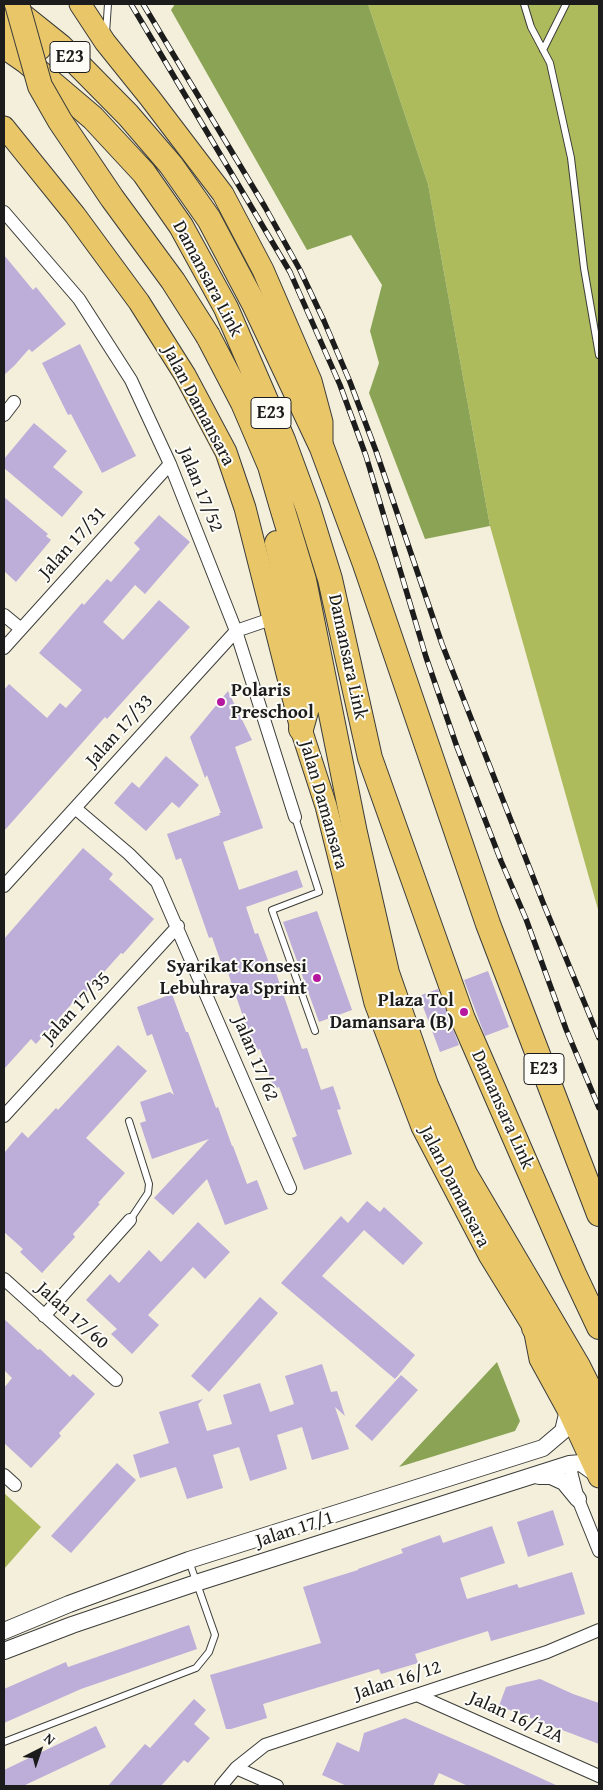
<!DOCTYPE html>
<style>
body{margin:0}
#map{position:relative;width:603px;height:1790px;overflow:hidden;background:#f3efdb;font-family:"Gentium Book Plus",serif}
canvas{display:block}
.frame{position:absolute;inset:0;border:5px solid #1c1c1c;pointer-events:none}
.north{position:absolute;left:15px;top:1725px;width:50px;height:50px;-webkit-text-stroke:4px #fdfcf7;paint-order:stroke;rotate:41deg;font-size:14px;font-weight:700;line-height:20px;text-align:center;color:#1c1c1c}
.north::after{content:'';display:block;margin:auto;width:18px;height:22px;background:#1c1c1c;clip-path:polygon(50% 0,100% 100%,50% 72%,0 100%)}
</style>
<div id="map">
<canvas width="603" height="1790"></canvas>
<div class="frame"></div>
<div class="north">N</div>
</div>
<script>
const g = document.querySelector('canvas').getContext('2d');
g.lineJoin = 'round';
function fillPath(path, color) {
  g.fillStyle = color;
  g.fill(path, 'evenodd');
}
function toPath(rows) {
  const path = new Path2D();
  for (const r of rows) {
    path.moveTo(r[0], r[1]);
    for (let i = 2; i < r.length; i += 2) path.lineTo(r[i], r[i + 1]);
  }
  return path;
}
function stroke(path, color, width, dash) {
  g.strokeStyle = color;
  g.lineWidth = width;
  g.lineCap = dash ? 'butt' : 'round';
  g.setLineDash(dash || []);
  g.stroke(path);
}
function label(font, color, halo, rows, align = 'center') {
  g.font = font + ' "Gentium Book Plus",serif';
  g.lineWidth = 4;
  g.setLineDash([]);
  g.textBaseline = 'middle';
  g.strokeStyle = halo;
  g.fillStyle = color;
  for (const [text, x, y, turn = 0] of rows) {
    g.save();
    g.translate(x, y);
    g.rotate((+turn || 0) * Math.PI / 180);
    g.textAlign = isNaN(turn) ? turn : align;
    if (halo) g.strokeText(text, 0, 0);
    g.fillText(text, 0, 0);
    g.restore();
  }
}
const green = toPath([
 [368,4,599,4,599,913,490,526,428,184],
 [4,1493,41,1527,4,1569]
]);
const forest = toPath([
 [175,4,368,4,428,184,490,526,425,539,369,393,379,363,370,331,382,285,351,235,307,250,171,10],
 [497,1362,520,1421,515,1431,399,1467]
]);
const building = toPath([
 [4,255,33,290,36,287,66,324,32,352,29,349,14,366,4,375],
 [80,344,136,456,102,473,71,414,68,415,42,363],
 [34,423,67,451,53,467,83,492,62,517,4,468,4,459],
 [4,497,48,534,46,536,51,540,16,582,4,571],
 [159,515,190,542,145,594,135,585,103,622,123,640,159,600,190,627,107,719,105,717,4,831,4,690,9,684,47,718,60,703,66,708,82,690,39,653,82,603,84,605,107,579,111,582,140,549,134,543],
 [228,691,252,740,235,747,263,828,223,842,239,890,297,870,303,887,246,907,255,934,258,933,273,974,276,973,302,1049,307,1048,321,1090,333,1086,341,1109,337,1110,352,1154,304,1170,292,1138,297,1136,279,1087,274,1089,260,1049,255,1051,228,973,225,974,212,937,209,938,181,858,176,860,167,834,220,815,219,813,221,813,207,775,205,778,190,737],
 [166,756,199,785,179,808,172,802,146,831,114,803,132,782,139,788],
 [83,848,113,874,109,879,154,919,123,954,121,953,78,1001,76,999,36,1044,31,1039,4,1069,4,939],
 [317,911,352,1010,319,1022,283,922],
 [488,971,509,1027,485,1036,464,980],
 [438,989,459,1045,440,1052,419,996],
 [172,994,186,1032,188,1032,216,1108,218,1107,232,1146,233,1146,247,1184,257,1180,268,1209,225,1225,207,1179,173,1215,154,1198,209,1139,152,1159,140,1123,146,1121,140,1102,170,1092,174,1095,152,1034,147,1036,137,1007],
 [118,1045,147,1071,86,1138,125,1173,98,1203,100,1204,73,1234,75,1237,42,1273,20,1252,23,1249,4,1232,4,1153,22,1132,28,1138,56,1108,58,1110],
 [367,1201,380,1212,384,1207,423,1243,403,1265,364,1230,322,1276,415,1355,395,1379,281,1283,341,1216,348,1223],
 [198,1222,230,1252,205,1279,193,1267,148,1315,159,1325,132,1354,111,1334,117,1329,86,1300,110,1274,119,1283,149,1250,161,1262],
 [260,1297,278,1313,209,1392,191,1376],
 [4,1319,38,1350,40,1349,70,1377,73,1374,95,1394,59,1433,61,1436,31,1468,4,1443,4,1388,12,1378,4,1370],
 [322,1364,331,1392,337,1391,345,1416,335,1407,349,1449,312,1460,302,1427,277,1435,287,1469,250,1481,239,1447,213,1455,223,1488,187,1499,176,1467,140,1478,133,1455,169,1443,159,1412,203,1399,198,1404,207,1431,232,1424,223,1395,260,1383,270,1412,294,1404,285,1376],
 [401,1375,418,1390,372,1441,355,1426],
 [117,1463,136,1480,71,1553,51,1536],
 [553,1510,564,1545,528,1557,517,1522],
 [492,1526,505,1563,460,1578,467,1599,517,1584,519,1588,572,1572,585,1614,491,1641,488,1631,415,1654,418,1663,381,1674,379,1669,263,1704,267,1718,231,1729,226,1729,210,1675,321,1643,303,1587,358,1570,358,1569,403,1553,401,1549,440,1535,443,1543],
 [189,1625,197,1649,81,1689,4,1723,4,1689,66,1662,68,1667],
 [540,1679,573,1694,599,1703,599,1744,499,1706,506,1687],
 [194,1699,206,1710,194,1724,210,1738,188,1763,184,1760,161,1786,108,1786,145,1744,150,1748],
 [405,1718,488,1754,558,1786,468,1786,439,1773,433,1786,347,1786,322,1775,337,1742,359,1752,364,1733],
 [96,1726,106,1747,23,1786,4,1786,4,1770]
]);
const service = toPath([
 [524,4,531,27,550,63,571,158,584,268,599,355],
 [106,33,108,4],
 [543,50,566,4],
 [295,817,319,892,272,910,315,1031],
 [129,1121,149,1184,148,1193,130,1220],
 [4,1742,196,1668,209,1652,215,1635,189,1561]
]);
const minor = toPath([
 [4,212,79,299,131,380,170,464,236,631,295,817],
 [4,415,14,402],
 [4,615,21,629],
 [4,648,170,464],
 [75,808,129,854,157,882,290,1188],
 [4,886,236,631,274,618],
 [4,1116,178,926],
 [4,1279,116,1380],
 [44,1316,130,1220],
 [569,1464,578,1499,599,1551],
 [4,1475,15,1485],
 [417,1695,599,1776],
 [236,1768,277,1786],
 [221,1786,236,1768,265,1745,547,1652,599,1630]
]);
const tertiary = toPath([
 [539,1476,551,1476,564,1482,578,1499],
 [4,1631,69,1604,189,1560,543,1448,563,1431,568,1410],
 [4,1651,72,1625,196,1583,569,1464,581,1463,599,1476]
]);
const primary = toPath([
 [80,4,105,42,150,98,223,194,263,270,311,381,322,422,322,444],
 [4,127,75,215,139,302,185,375,226,452,245,508,301,729,326,806,375,1003,422,1127,489,1255,534,1328,540,1359,568,1410,599,1477]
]);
const motorway = toPath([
 [10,6,60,46,128,115,171,165,209,219,254,304,322,448,365,564,488,924,599,1214],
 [4,23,39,48],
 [4,46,27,62,93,118,144,173,181,226,226,308,283,440,308,508,330,579,370,758,463,1019,574,1274,599,1327],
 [208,336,243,403,270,466,281,504,304,580,355,833,387,973,426,1085,465,1174,578,1366,599,1408],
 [277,543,286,582,306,686,308,704,301,729],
 [534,1328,554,1355,599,1439]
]);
const rail = toPath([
 [131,4,290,272,340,385,366,456,426,657,457,747,501,861,526,919,566,1029,599,1108],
 [143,4,265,207,300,270,324,321,350,382,376,451,442,644,544,905,599,1038]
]);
const motorwayBridge = toPath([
 [17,4,40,86,60,121,112,198,173,281,208,336]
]);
const markers = [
 [221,702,5,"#b5179e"],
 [317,978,5,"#b5179e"],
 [464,1012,5,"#b5179e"]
];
const shields = [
 [70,57,40],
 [271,413,40],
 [544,1069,40]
];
const shieldNames = [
 ["E23",70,57],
 ["E23",271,413],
 ["E23",544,1069]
];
const streetNames = [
 ["Damansara Link",207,279,62],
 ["Jalan Damansara",198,406,62],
 ["Jalan 17/52",200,490,68],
 ["Jalan 17/31",73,543,-48],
 ["Damansara Link",347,657,78],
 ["Jalan 17/33",120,731,-48],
 ["Jalan Damansara",323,805,74],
 ["Jalan 17/35",77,1008,-47],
 ["Jalan 17/62",255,1059,67],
 ["Damansara Link",502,1110,66],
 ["Jalan Damansara",454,1187,63],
 ["Jalan 17/60",72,1316,42],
 ["Jalan 17/1",295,1530,-18],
 ["Jalan 16/12",398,1681,-18],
 ["Jalan 16/12A",516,1718,24]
];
const poiNames = [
 ["Polaris",231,691,"left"],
 ["Preschool",231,713,"left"],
 ["Syarikat Konsesi",307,967],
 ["Lebuhraya Sprint",307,989],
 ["Plaza Tol",454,1001],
 ["Damansara (B)",454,1023]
];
fillPath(green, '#adbb5d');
fillPath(forest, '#8aa354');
fillPath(building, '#bcadd9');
stroke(service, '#3c3c39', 8);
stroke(minor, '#3c3c39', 14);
stroke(tertiary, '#3c3c39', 18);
stroke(primary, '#3c3c39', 23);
stroke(motorway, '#3c3c39', 26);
stroke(service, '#fff', 6);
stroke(minor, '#fff', 12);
stroke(tertiary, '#fff', 16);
stroke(primary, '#e9c769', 21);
stroke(motorway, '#e9c769', 24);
stroke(rail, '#1c1c1c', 5.5);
stroke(rail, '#fdfcf7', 4, [11]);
stroke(motorwayBridge, '#3c3c39', 26, []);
stroke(motorwayBridge, '#e9c769', 24);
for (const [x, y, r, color] of markers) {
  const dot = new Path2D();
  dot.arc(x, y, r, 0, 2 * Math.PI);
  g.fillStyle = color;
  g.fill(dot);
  stroke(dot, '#fdfcf7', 2);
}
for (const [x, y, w] of shields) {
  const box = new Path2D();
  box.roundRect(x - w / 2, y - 15.5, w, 31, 4);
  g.fillStyle = '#fdfcf7';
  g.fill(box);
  stroke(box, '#1c1c1c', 1);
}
label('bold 18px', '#1c1c1c', null, shieldNames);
label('19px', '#1c1c1c', '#fdfcf7', streetNames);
label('bold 19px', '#1c1c1c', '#fdfcf7', poiNames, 'right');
</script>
